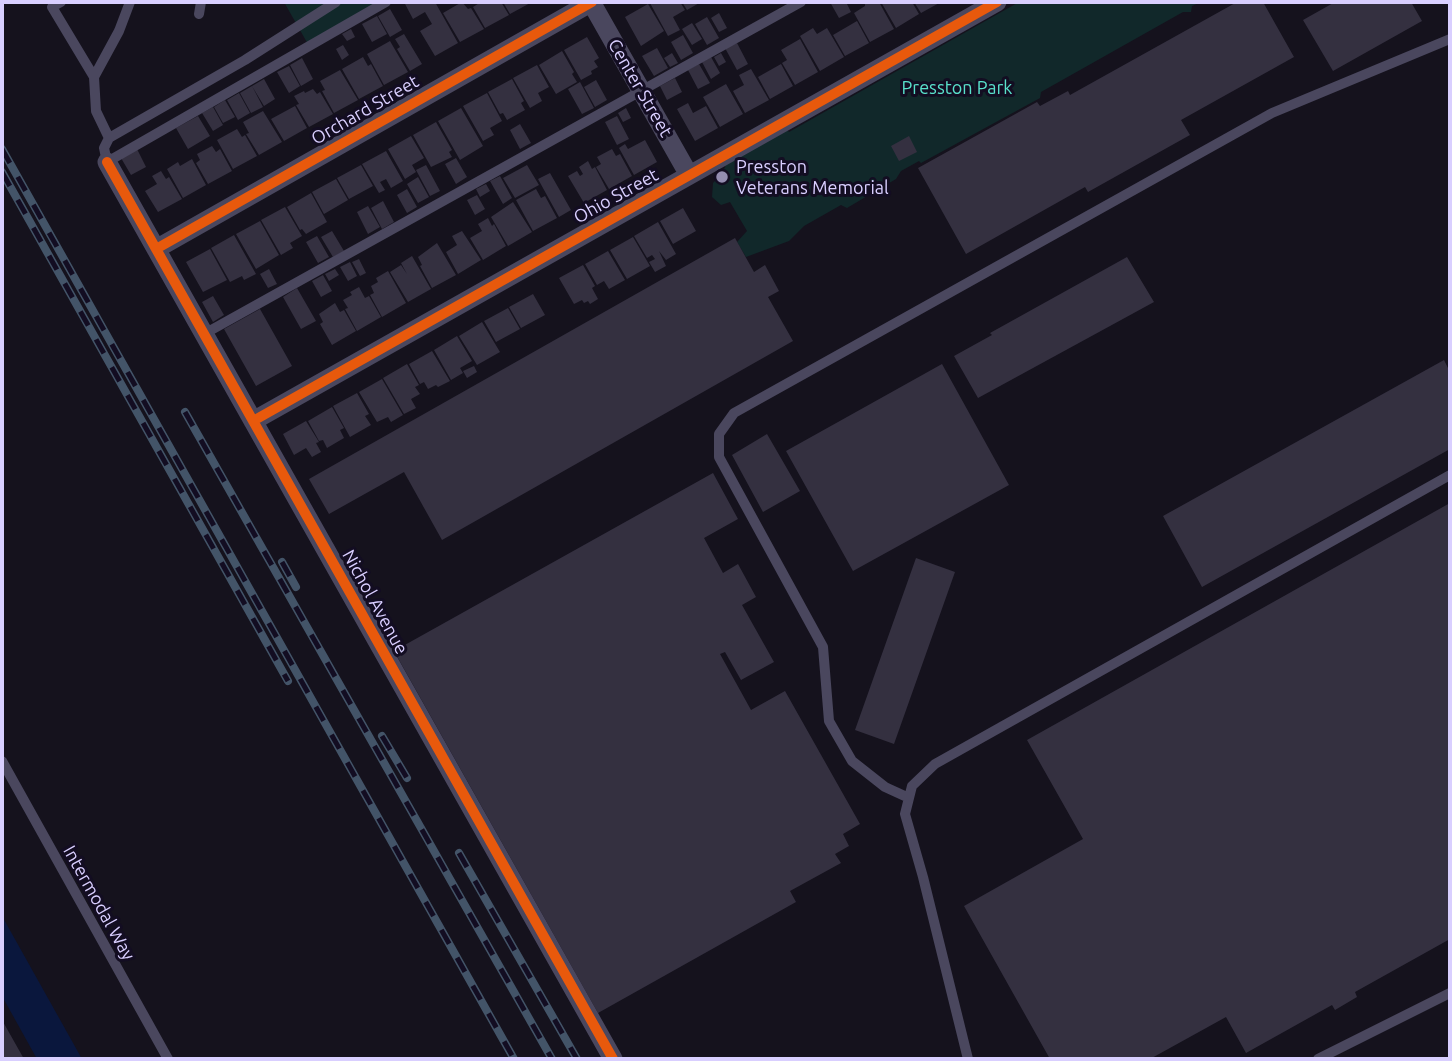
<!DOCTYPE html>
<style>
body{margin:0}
#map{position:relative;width:1452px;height:1061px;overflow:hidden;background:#15121d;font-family:Ubuntu,sans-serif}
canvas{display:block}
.frame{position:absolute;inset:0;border:4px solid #d9cfff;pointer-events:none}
</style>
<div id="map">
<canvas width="1452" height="1061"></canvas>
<div class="frame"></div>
</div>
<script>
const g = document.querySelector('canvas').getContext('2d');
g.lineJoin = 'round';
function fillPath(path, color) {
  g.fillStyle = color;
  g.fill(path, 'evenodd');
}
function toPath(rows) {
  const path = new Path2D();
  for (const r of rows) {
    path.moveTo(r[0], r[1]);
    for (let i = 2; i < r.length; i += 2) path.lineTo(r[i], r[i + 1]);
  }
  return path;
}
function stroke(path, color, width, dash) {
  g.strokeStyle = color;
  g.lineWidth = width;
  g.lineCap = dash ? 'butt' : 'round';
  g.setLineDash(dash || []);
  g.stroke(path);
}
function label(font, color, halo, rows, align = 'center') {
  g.font = font + ' Ubuntu,sans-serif';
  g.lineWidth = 6;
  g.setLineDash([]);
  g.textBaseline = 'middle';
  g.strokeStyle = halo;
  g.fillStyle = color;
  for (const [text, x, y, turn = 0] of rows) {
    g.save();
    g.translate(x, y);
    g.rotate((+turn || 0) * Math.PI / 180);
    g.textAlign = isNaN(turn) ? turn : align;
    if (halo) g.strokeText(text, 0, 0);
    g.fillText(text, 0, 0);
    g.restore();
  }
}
const green = toPath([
 [284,2,386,2,309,46],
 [1019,2,1201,2,1192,6,1191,12,1183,12,1041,92,1040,98,921,163,919,161,901,171,896,179,847,208,841,205,804,226,789,241,746,257,737,242,747,231,730,202,721,205,712,197,713,183,717,179,714,174,725,168,726,155,787,130,789,132]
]);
const water = toPath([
 [2,916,82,1059,37,1059,2,996]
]);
const building = toPath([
 [404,2,435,2,458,43,435,56,420,31,432,24,425,12,413,19],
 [462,2,468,9,471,8,484,29,460,42,443,13],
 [481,2,501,2,509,15,485,28,473,7],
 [503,2,532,2,510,14],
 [652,2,680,2,685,10,673,17,680,30,668,36,650,3],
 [682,2,701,2,687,10],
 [830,2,846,2,851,12,839,18],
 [865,2,879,2,894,29,870,42,854,13,865,6],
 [881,2,912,2,919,14,896,28],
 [914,2,941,2,921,13],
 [1237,2,1263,2,1294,57,1181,120,1190,135,1088,192,1085,187,966,254,918,168,1037,102,1040,106,1068,91,1070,95],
 [1335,2,1411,2,1422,21,1333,71,1303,20],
 [648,4,664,31,641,46,625,17],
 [390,9,402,30,390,37,378,16],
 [719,13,727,28,719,32,711,18],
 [377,16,387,34,372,42,362,24],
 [707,17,719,38,707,45,695,24],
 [857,21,869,43,845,56,833,35],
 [692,23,702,39,692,45,682,29],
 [813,28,817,34,827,28,844,57,820,71,800,36],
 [351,29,355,37,347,41,342,34],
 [404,34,422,64,410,71,397,49,400,47,395,39],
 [683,35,693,53,681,60,671,42],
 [587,37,599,58,594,61,598,67,591,71,592,74,581,80,564,50],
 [800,39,818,72,795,85,782,63,787,60,781,50],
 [390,41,408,72,384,85,367,54],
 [737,43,748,64,737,70,725,48],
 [343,45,349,55,342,60,336,49],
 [657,48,668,68,654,76,642,56],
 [562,51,574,72,572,74,577,82,556,94,539,65],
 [672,53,678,63,670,67,664,58],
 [721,53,726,62,719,66,714,57],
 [363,57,368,66,371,64,383,86,359,99,342,69],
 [711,57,720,73,711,79,702,62],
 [302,58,313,79,301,86,290,65],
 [699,64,710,83,698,89,688,70],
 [781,64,793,86,770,99,758,77],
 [537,65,549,87,538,93,542,101,530,108,513,78],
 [289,66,300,86,289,93,277,72],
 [751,69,769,100,745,113,733,91,744,85,739,75],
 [340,70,358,100,334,113,322,91,325,90,320,81],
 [675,78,682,92,667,100,660,86],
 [264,79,275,99,264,106,252,86],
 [512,79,524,101,521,103,525,110,507,120,503,113,500,114,488,92],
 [596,80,607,100,595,107,584,87],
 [580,82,594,108,582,114,568,89],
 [726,84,743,114,720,127,703,97],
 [252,86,263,107,251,113,240,93],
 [313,89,317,94,320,92,333,114,309,127,296,105,299,104,294,96,304,91,305,93],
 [239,93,250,113,238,120,227,100],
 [487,93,502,121,490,128,494,135,483,141,463,106],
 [225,100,235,117,223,123,214,107],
 [688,103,693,113,706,106,718,128,695,141,677,109],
 [295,106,307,128,284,141,271,119],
 [213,107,223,125,213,131,202,113],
 [461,108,483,146,460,160,438,121],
 [626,108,631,118,623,122,618,113],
 [263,111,282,142,259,155,246,134,249,133,243,122],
 [198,116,210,136,188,149,176,128],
 [617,116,629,139,617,145,605,122],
 [436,122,452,150,449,152,452,157,431,167,413,135],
 [520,124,531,143,520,149,510,130],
 [237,129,242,137,245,135,257,156,233,169,217,140],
 [411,136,424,158,412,165,416,172,405,179,388,149],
 [909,136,917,152,899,161,891,146],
 [645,140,657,162,634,175,619,148,625,144,628,149],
 [212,146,216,152,220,149,232,171,208,184,196,163,200,160,197,154],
 [137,149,146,167,131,175,121,158],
 [612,149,616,156,620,154,632,176,609,189,596,167,601,164,597,157],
 [386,151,403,181,391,188,386,179,380,182,385,190,379,193,362,164],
 [456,158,467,177,456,184,445,164],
 [192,159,206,185,183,198,167,169,178,162,180,166],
 [588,161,592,169,595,167,607,190,584,203,568,176,577,171,580,176,583,174,579,167],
 [361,165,373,186,349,199,337,178],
 [426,165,440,191,430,196,416,170],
 [527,165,539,185,515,198,503,178],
 [161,171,166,179,169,177,182,199,158,212,145,191,157,184,152,176],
 [550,173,571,210,559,217,538,179],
 [500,176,512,198,503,204,490,181],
 [418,177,429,197,418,203,407,184],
 [336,179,348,200,324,214,312,192],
 [486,184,490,191,480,197,476,189],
 [407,189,417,207,407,213,397,195],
 [536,189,541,198,545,196,557,218,533,231,516,200],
 [311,193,327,222,306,234,302,229,300,230,287,207],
 [477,195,485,209,475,215,467,200],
 [383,201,394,222,382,229,371,208],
 [513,202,532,232,508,246,491,217],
 [368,206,380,227,368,234,357,212],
 [285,207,302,236,290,243,293,248,281,255,261,220],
 [683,208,696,231,673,244,660,221],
 [488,218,492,226,494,224,506,246,483,260,470,238,482,231,478,224],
 [260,221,279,255,256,269,236,234],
 [658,222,676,254,666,260,659,251,666,266,655,272,649,262,655,259,652,255,647,258,634,236],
 [332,231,344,251,333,257,321,237],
 [462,231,481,260,458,274,446,252,457,245,452,236],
 [234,235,256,274,244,280,242,276,230,282,211,248],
 [317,236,329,257,318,263,306,242],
 [633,237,650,266,627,279,610,250],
 [735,238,754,272,765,265,779,291,768,297,793,341,442,540,404,472,329,514,309,479],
 [437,243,456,275,432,288,420,266,422,265,418,257],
 [210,249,227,280,203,292,186,262],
 [608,251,625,280,609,289,604,281,597,285,585,264],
 [412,256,431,289,408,302,390,272,401,265,407,274,401,263],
 [1127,257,1154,302,978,398,954,356,992,335,990,333],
 [359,259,366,273,360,276,352,262],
 [350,262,357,276,348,281,340,267],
 [583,265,595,286,592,288,598,299,590,304,588,301,584,303,582,300,574,304,559,278],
 [269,269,277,284,268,288,260,274],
 [335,269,339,275,329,281,325,274],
 [388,271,406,303,382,317,370,295,374,293,371,286,378,282,376,278],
 [323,275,332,291,321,297,312,281],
 [359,287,365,298,369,296,381,317,357,331,345,309,348,308,343,300,352,295,350,292],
 [297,288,316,321,301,329,283,297],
 [533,294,545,315,521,328,509,307],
 [213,296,224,315,213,322,202,302],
 [335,303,340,312,344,310,356,331,332,345,320,324,323,322,319,314],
 [508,308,520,329,496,342,484,321],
 [260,309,292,366,256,386,224,329],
 [482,322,500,352,477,365,459,336],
 [457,336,472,361,460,368,463,373,451,380,434,350],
 [432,351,450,381,438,387,436,385,428,389,424,382,420,384,409,364],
 [1444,360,1450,372,1450,449,1202,587,1163,516],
 [407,364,419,385,415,387,420,394,411,399,416,408,404,414,383,378],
 [942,364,1009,485,853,571,786,451],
 [474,366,477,372,467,378,463,371],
 [382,379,403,415,391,422,388,417,377,422,359,392],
 [357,393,369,414,365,416,371,425,350,437,333,406],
 [332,407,344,428,340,430,344,438,327,448,323,440,319,441,308,421],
 [306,421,319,442,316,443,321,452,312,457,306,448,294,455,283,434],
 [767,434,800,491,763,512,732,455],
 [713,473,738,519,704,538,723,573,738,564,756,597,742,605,774,662,741,680,725,652,720,654,751,710,785,691,860,824,843,834,849,846,835,854,841,863,790,891,796,902,598,1013,394,651],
 [1450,503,1450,939,1355,992,1357,997,1335,1010,1332,1005,1246,1053,1226,1017,1150,1059,1050,1059,964,906,1083,839,1027,740],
 [916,558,955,572,894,744,855,730],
 [2,1020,24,1059,2,1059]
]);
const service = toPath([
 [61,2,52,7,94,77],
 [336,2,245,60,109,138,104,148,107,162,386,2],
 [199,14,201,2],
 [109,138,96,111,94,77,119,31,130,2],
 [204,334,801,2],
 [2,761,168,1059],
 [909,798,885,787,852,761,829,721,823,647,719,457,719,434,734,413,1272,113,1450,39],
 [968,1059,923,877,905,814,912,786,935,764,1450,475],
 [1318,1059,1450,993]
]);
const minor = toPath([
 [591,2,689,175],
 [107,162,613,1059],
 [156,249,592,2],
 [253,421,997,2]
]);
const rail = toPath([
 [2,149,514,1059],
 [2,172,288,681],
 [185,412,552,1059],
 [282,562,296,587],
 [382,736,407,778],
 [459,853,577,1059]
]);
const cycleway = toPath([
 [107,162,613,1059],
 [156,249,592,2],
 [253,421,997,2]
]);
const markers = [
 [722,177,7,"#948db0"]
];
const streetNames = [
 ["Center Street",640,88,60],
 ["Orchard Street",365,110,-30],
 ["Ohio Street",616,196,-29],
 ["Nichol Avenue",375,602,61],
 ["Intermodal Way",99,903,61]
];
const parkNames = [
 ["Presston Park",957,88]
];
const poiNames = [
 ["Presston",736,167],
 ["Veterans Memorial",736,188]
];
fillPath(green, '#11282a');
fillPath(water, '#0a173d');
fillPath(building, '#343040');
stroke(service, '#4a475e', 10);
stroke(minor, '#4a475e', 19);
stroke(rail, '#435468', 8);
stroke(rail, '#130d22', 5, [16]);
stroke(cycleway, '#e8590c', 10);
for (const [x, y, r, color] of markers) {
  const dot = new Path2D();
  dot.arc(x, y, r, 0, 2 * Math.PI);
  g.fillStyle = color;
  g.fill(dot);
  stroke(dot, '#130d22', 2.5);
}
label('18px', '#d9cfff', '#130d22', streetNames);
label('18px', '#59e1cb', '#130d22', parkNames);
label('18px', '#d9cfff', '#130d22', poiNames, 'left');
</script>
